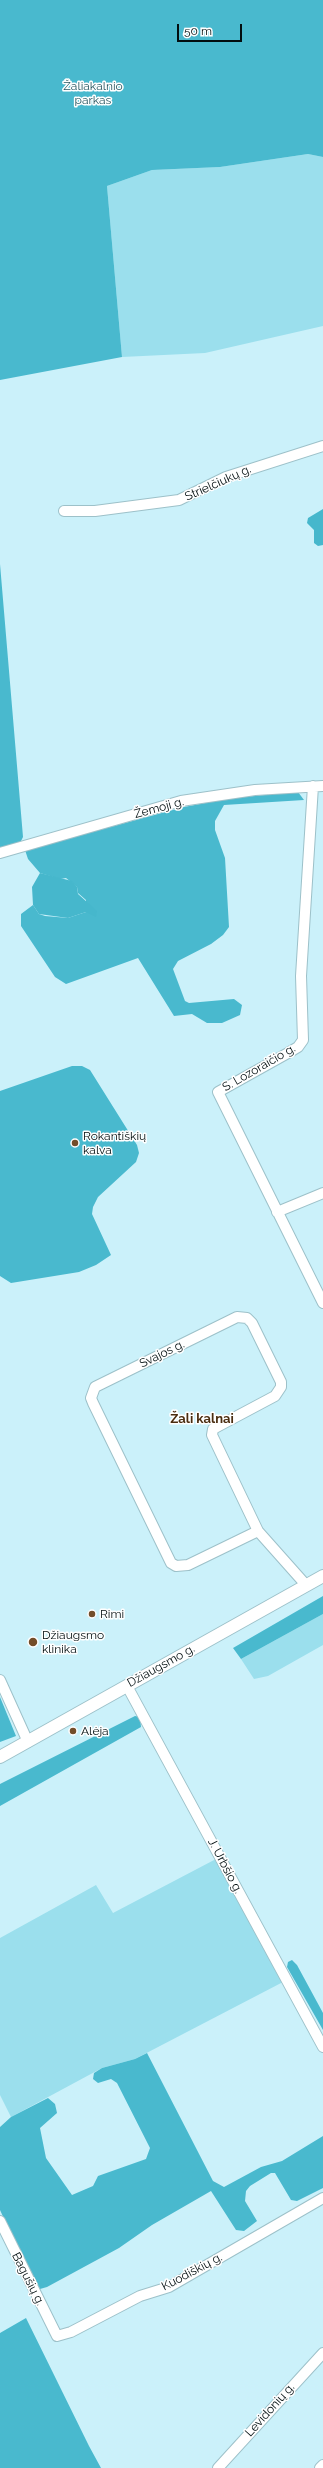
<!DOCTYPE html>
<meta charset="utf-8">
<style>
body{margin:0}
#map{position:relative;width:323px;height:2468px;overflow:hidden;background:#cbf1fa;font-family:Raleway,sans-serif}
canvas{display:block}
.scale{position:absolute;left:177px;top:24px;width:65px;height:18px;box-sizing:border-box;border:2px solid #020e10;border-top:0;padding-left:5px;font-size:12px;line-height:14px;white-space:nowrap;color:#020e10;-webkit-text-stroke:3px #fff;paint-order:stroke}
</style>
<div id="map">
<canvas width="323" height="2468"></canvas>
<div class="scale">50 m</div>
</div>
<script>
const g = document.querySelector('canvas').getContext('2d');
g.lineJoin = 'round';
function fillPath(path, color) {
  g.fillStyle = color;
  g.fill(path, 'evenodd');
}
function toPath(rows) {
  const path = new Path2D();
  for (const r of rows) {
    path.moveTo(r[0], r[1]);
    for (let i = 2; i < r.length; i += 2) path.lineTo(r[i], r[i + 1]);
  }
  return path;
}
function stroke(path, color, width, dash) {
  g.strokeStyle = color;
  g.lineWidth = width;
  g.lineCap = dash ? 'butt' : 'round';
  g.setLineDash(dash || []);
  g.stroke(path);
}
function label(font, color, halo, rows, align = 'center') {
  g.font = font + ' Raleway,sans-serif';
  g.lineWidth = 3;
  g.setLineDash([]);
  g.textBaseline = 'middle';
  g.strokeStyle = halo;
  g.fillStyle = color;
  for (const [text, x, y, turn = 0] of rows) {
    g.save();
    g.translate(x, y);
    g.rotate((+turn || 0) * Math.PI / 180);
    g.textAlign = isNaN(turn) ? turn : align;
    if (halo) g.strokeText(text, 0, 0);
    g.fillText(text, 0, 0);
    g.restore();
  }
}
const green = toPath([
 [308,154,323,157,323,326,205,353,122,357,107,186,152,170,220,167],
 [323,1614,323,1645,268,1676,254,1679,241,1659],
 [216,1859,283,1982,135,2059,102,2068,11,2117,0,2095,0,1938,96,1885,113,1913]
]);
const forest = toPath([
 [0,0,323,0,323,157,308,154,220,167,152,170,107,186,122,357,0,380],
 [0,564,23,837,20,843,0,848],
 [298,792,304,800,224,805,215,821,215,830,225,858,229,927,223,935,211,944,178,961,173,969,185,1001,189,1003,234,999,242,1005,240,1015,222,1023,207,1023,192,1014,174,1016,138,958,66,984,55,977,21,926,21,914,33,905,39,914,45,916,68,918,86,912,86,900,78,893,77,887,66,878,60,879,40,873,28,859,25,850,184,807,232,798],
 [72,1066,82,1066,90,1070,137,1145,139,1153,136,1162,98,1197,93,1207,92,1214,111,1255,96,1265,79,1272,11,1283,0,1276,0,1091],
 [323,1596,323,1614,241,1659,233,1648],
 [0,1697,16,1736,0,1742],
 [135,1716,140,1717,141,1727,0,1806,0,1784],
 [292,1960,297,1965,323,2013,323,2030,287,1967,288,1962],
 [147,2053,213,2181,224,2187,261,2167,282,2161,323,2136,323,2188,297,2201,291,2200,275,2173,271,2173,250,2186,246,2191,245,2201,257,2221,244,2231,236,2230,211,2191,152,2225,119,2248,47,2287,40,2289,35,2286,0,2210,0,2127,11,2117,48,2098,55,2104,57,2113,40,2128,46,2158,72,2195,93,2186,98,2176,146,2159,150,2148,117,2083,111,2079,98,2083,93,2079,94,2073,102,2068,135,2059],
 [26,2318,89,2446,101,2468,0,2468,0,2333]
]);
const water = toPath([
 [323,509,323,545,318,546,314,543,314,530,307,523,308,518],
 [40,873,72,881,77,887,78,894,97,911,96,917,86,912,68,918,39,914,33,905,32,887]
]);
const minor = toPath([
 [64,511,95,511,179,500,226,477,323,446],
 [313,786,301,976,303,1040,298,1047,288,1053,218,1092,323,1303],
 [0,853,181,801,255,790,323,786],
 [277,1212,323,1193],
 [258,1531,188,1565,176,1566,171,1563,93,1403,91,1398,95,1387,237,1317,247,1318,252,1323,281,1382,281,1387,275,1396,213,1429,212,1435,258,1531,306,1585],
 [0,1680,28,1742],
 [127,1686,323,2047],
 [0,2221,57,2336,71,2332,140,2296,169,2287,323,2198],
 [218,2468,323,2353],
 [320,2468,323,2465]
]);
const tertiary = toPath([
 [0,1757,323,1576]
]);
const markers = [
 [75,1143,4,"#734d29"],
 [92,1614,4,"#734d29"],
 [33,1642,5,"#734d29"],
 [73,1731,4,"#734d29"]
];
const parkNames = [
 ["Žaliakalnio",93,86],
 ["parkas",93,100]
];
const streetNames = [
 ["Strielčiukų g.",218,483,-24],
 ["Žemoji g.",159,808,-15],
 ["S. Lozoraičio g.",259,1068,-30],
 ["Svajos g.",162,1354,-26],
 ["Džiaugsmo g.",161,1666,-29],
 ["J. Urbšio g.",225,1866,62],
 ["Kuodiškių g.",192,2272,-28],
 ["Bagušių g.",28,2279,63],
 ["Levidonių g.",270,2410,-48]
];
const poiNames = [
 ["Rokantiškių",83,1136],
 ["kalva",83,1150],
 ["Rimi",100,1614],
 ["Džiaugsmo",42,1635],
 ["klinika",42,1649],
 ["Alėja",81,1731]
];
const neighbourhoodNames = [
 ["Žali kalnai",202,1419]
];
fillPath(green, '#9bdfed');
fillPath(forest, '#49b9ce');
fillPath(water, '#46b7cc');
stroke(minor, '#9dc1c9', 12);
stroke(tertiary, '#9dc1c9', 14);
stroke(minor, '#fff', 10);
stroke(tertiary, '#fff', 12);
for (const [x, y, r, color] of markers) {
  const dot = new Path2D();
  dot.arc(x, y, r, 0, 2 * Math.PI);
  g.fillStyle = color;
  g.fill(dot);
  stroke(dot, '#fff', 1.5);
}
label('12px', '#285761', '#fff', parkNames);
label('12px', '#020e10', '#fff', streetNames);
label('12px', '#020e10', '#fff', poiNames, 'left');
label('bold 13px', '#4a2d10', '#fff', neighbourhoodNames);
</script>
